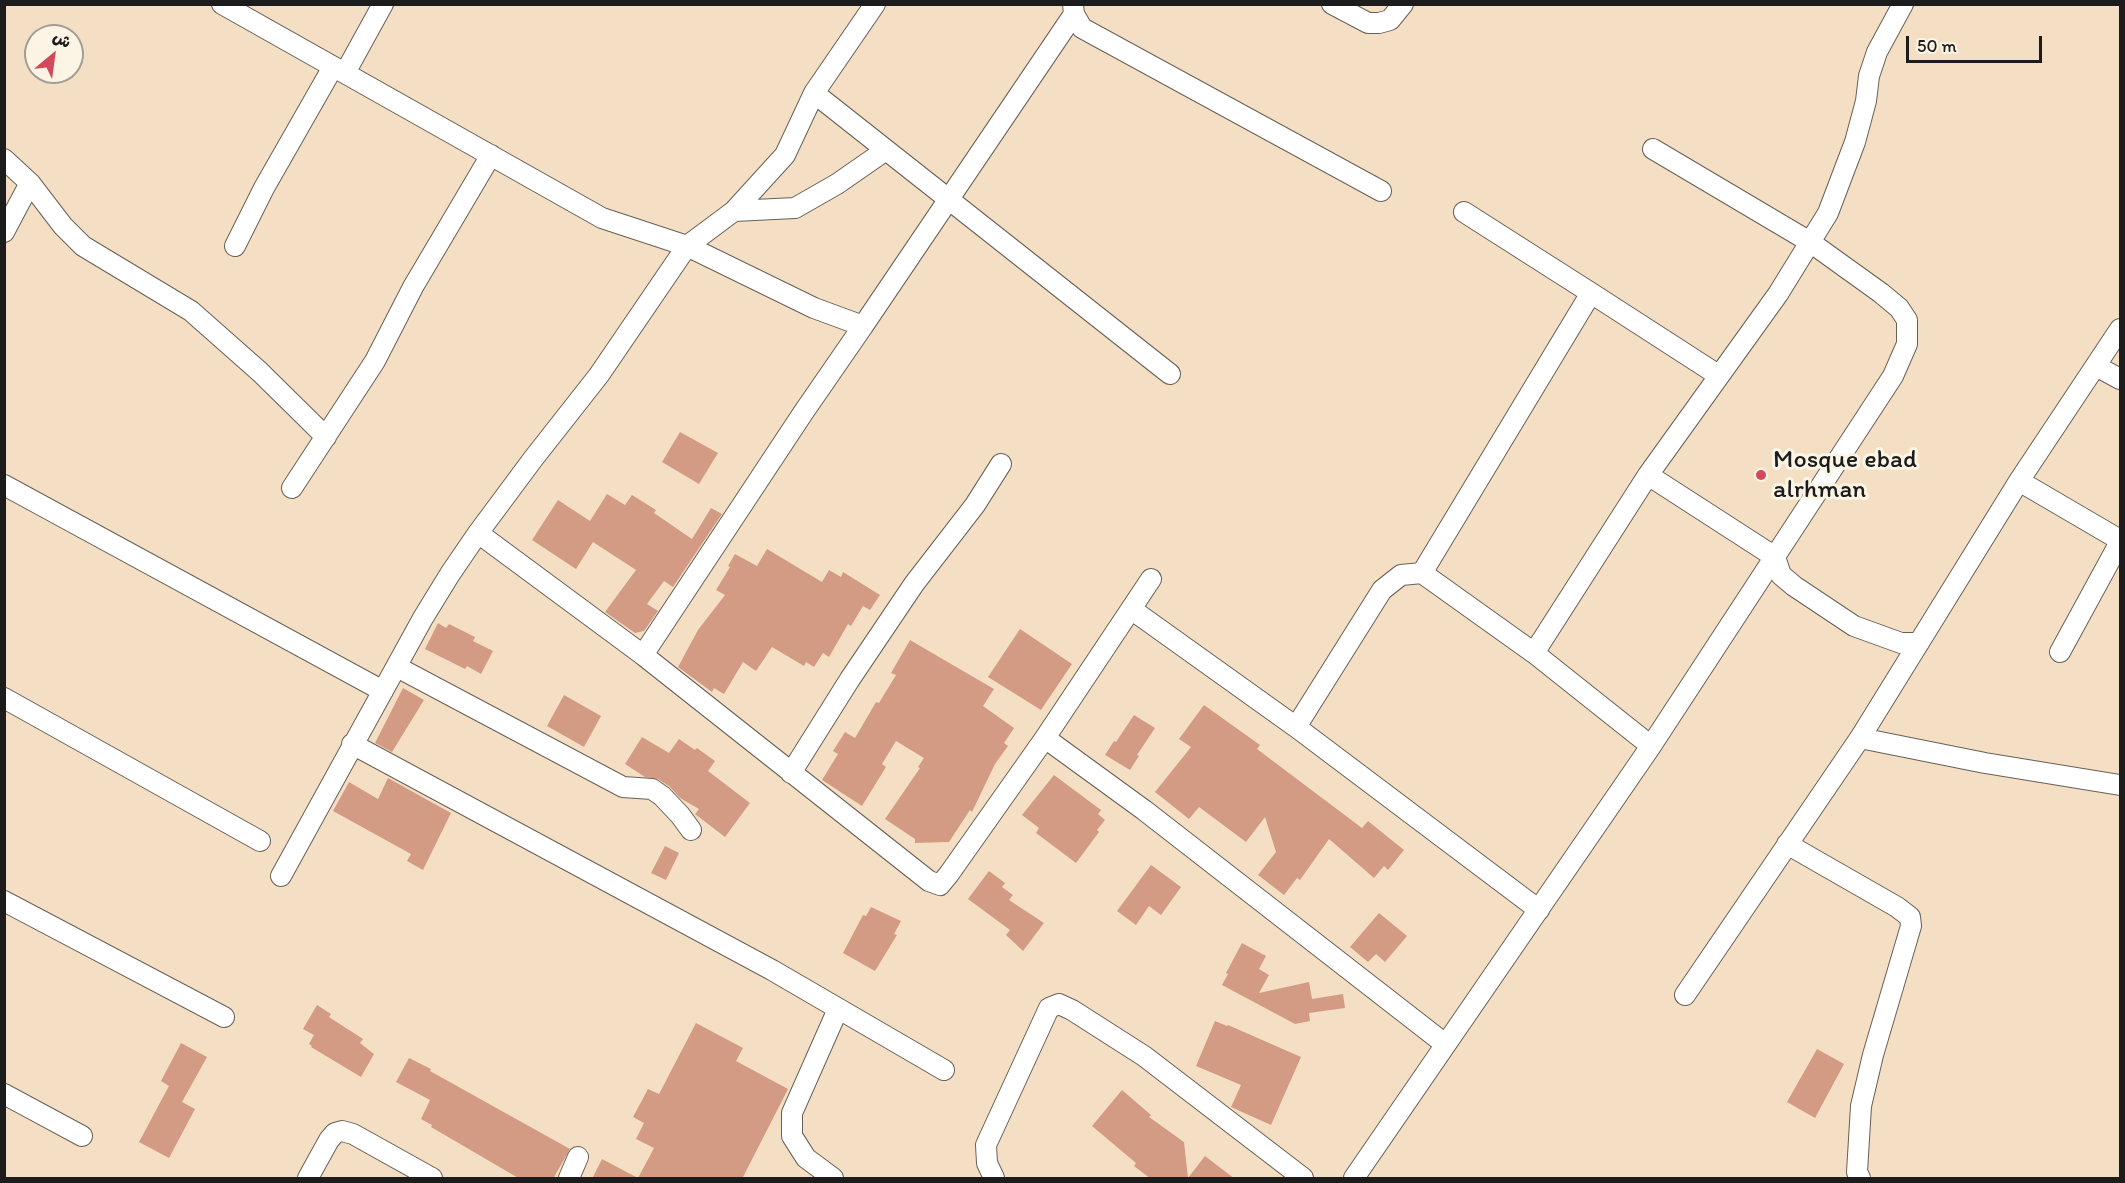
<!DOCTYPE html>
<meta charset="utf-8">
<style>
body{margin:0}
#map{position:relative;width:2125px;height:1183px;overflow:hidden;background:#f5dfc4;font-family:Itim,"Playpen Sans Arabic",sans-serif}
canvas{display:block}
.frame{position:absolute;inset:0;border:6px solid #1c1c1c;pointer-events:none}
.north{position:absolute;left:24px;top:24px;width:60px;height:60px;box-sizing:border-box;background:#fcf5e5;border:2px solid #a29e95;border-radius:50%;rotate:29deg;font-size:16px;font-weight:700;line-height:24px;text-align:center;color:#1c1c1c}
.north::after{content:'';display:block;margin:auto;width:21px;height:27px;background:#d1495b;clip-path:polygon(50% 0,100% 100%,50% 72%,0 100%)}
.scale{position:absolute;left:1906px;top:36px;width:136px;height:27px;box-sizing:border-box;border:3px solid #1c1c1c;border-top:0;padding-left:8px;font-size:18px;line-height:21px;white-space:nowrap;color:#1c1c1c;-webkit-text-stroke:4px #fcf5e5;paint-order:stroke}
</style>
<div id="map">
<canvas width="2125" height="1183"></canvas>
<div class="frame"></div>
<div class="north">ش</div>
<div class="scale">50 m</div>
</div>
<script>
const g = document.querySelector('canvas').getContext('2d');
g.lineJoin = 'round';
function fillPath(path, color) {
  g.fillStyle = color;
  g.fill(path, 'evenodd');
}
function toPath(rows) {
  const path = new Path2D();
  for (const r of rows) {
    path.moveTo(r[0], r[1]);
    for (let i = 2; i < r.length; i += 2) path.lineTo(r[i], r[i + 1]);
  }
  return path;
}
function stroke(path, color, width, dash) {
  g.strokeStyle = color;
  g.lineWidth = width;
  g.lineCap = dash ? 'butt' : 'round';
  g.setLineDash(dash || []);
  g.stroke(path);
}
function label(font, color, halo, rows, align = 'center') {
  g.font = font + ' Itim,sans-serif';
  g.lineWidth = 6;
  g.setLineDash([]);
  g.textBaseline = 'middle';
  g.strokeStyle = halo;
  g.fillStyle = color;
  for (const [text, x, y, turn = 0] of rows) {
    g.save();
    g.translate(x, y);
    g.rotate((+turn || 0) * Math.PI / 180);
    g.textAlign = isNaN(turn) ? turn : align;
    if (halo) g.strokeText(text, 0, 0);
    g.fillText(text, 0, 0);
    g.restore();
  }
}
const building = toPath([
 [680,432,718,453,699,484,662,462],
 [607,494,625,505,632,495,656,510,654,513,692,539,711,508,722,514,673,587,664,581,647,604,658,611,644,631,635,633,605,612,636,570,593,542,576,569,532,540,558,500,590,521],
 [767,549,822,582,829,570,841,577,843,572,880,595,870,610,863,606,851,626,848,624,829,657,823,653,814,667,806,662,804,666,772,647,756,671,743,662,724,694,714,688,712,692,678,667,698,630,725,595,716,590,730,567,728,566,735,554,757,566],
 [438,623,446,628,449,624,475,637,473,641,493,651,481,674,467,666,465,669,425,649],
 [1020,629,1072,664,1041,710,988,677],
 [910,640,994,689,983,706,1014,728,1004,743,1008,746,995,764,972,812,970,810,949,842,915,843,915,839,885,819,920,768,918,767,924,758,896,741,882,764,886,767,862,806,822,780,838,754,833,751,845,732,855,738,876,702,879,703,896,675,891,673],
 [403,688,424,700,392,752,375,743],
 [564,695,601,716,584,747,547,726],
 [1204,705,1260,745,1257,749,1362,828,1368,821,1404,850,1388,870,1384,866,1374,878,1329,839,1300,880,1297,878,1284,895,1258,875,1276,852,1265,817,1246,842,1199,807,1189,819,1155,792,1191,747,1179,739],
 [1134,715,1155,728,1137,755,1139,756,1130,770,1105,755,1114,741,1116,742],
 [642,737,669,753,679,739,695,750,697,748,715,761,708,771,750,803,725,837,695,814,699,809,680,798,669,786,658,779,645,777,625,764],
 [1054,775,1101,810,1098,814,1105,820,1097,830,1099,832,1076,863,1036,833,1039,828,1022,815],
 [388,778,451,813,423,870,407,861,411,854,333,811,349,782,378,799],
 [665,846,679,853,666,880,651,873],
 [1151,865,1181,887,1161,915,1149,906,1136,925,1117,911],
 [989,871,1005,883,1002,887,1013,895,1009,900,1044,923,1023,951,1006,935,1010,930,968,899],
 [871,907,901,921,894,934,897,935,875,971,843,953,863,915,866,916],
 [1379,913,1407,936,1385,962,1376,954,1368,962,1350,947],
 [1242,943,1266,956,1259,969,1269,975,1259,993,1309,982,1312,999,1343,994,1345,1008,1309,1013,1310,1021,1295,1024,1222,985,1228,974,1226,973],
 [317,1005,331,1014,329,1017,363,1039,360,1043,374,1054,361,1077,311,1047,312,1046,309,1044,314,1035,303,1029],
 [1215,1021,1227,1026,1228,1025,1301,1057,1271,1125,1231,1107,1241,1085,1196,1066],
 [696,1023,743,1048,736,1061,788,1089,742,1179,592,1179,602,1159,638,1178,654,1148,636,1139,644,1123,633,1117,648,1089,659,1094],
 [181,1043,207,1057,182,1102,195,1109,169,1158,139,1142,169,1086,161,1081],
 [1817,1049,1844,1064,1815,1118,1787,1102],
 [409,1058,431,1069,430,1071,570,1149,553,1179,520,1179,431,1127,432,1125,421,1119,430,1100,396,1082],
 [1122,1090,1151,1115,1149,1117,1184,1142,1188,1178,1205,1156,1235,1179,1151,1179,1134,1166,1136,1163,1092,1126]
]);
const minor = toPath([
 [222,4,602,218,687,246,599,375,533,459,478,533,643,655,929,881,940,885,949,874,1045,738,1151,579],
 [875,4,814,93,785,155,734,211,687,246,814,308,863,326,1074,14],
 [1073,4,1074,14,1082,28,1381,191],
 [1332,4,1368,23,1379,23,1390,20,1403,4],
 [345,73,383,4],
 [814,93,1170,374],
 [4,159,30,183,63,226,83,246,191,311,260,372,326,437],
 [734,211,795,208,837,184,886,150],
 [4,232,30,183],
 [235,246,264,188,333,67],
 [1591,293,1718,375],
 [2096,366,2120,379],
 [1648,475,1775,557,1781,575,1794,586,1854,626,1901,643,1919,643],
 [2019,481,2120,540],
 [4,485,383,691],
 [292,488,375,361,413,287,491,155],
 [1422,573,1591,293,1464,212],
 [1131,609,1296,727,1539,910],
 [2060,652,2120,542],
 [1534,653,1648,475,1778,294,1828,213,1855,142,1866,101,1869,76,1877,52,1903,4],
 [643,655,803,413,863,326],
 [397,667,623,787,652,789,662,796,680,815,691,830],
 [4,698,260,841],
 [1296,727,1382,590,1401,575,1422,573,1534,653,1651,746,1354,1178],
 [1045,738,1144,810,1445,1044],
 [1860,738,1985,763,2120,785],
 [352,744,772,970,944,1070],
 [1651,746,1893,376,1907,344,1907,320,1899,308,1881,293,1810,242,1653,149],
 [791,773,850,679,914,584,975,505,1001,464],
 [1787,844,1897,907,1910,917,1911,926,1873,1055,1861,1106,1857,1172,1860,1178],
 [281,876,423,618,450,574,478,533],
 [4,901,224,1017],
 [1685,995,1860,738,2019,481,2120,329],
 [4,1094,82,1136],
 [308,1178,329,1140,335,1133,342,1131,353,1134,432,1178],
 [569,1178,578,1157],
 [833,1178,806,1158,792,1136,792,1113,838,1009],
 [994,1178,987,1163,986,1145,1049,1008,1059,1004,1072,1010,1144,1056,1303,1178]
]);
const markers = [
 [1761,475,6,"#d1495b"]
];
const poiNames = [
 ["Mosque ebad",1773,460],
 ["alrhman",1773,490]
];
fillPath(building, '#d39b84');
stroke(minor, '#686057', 22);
stroke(minor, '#fff', 20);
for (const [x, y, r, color] of markers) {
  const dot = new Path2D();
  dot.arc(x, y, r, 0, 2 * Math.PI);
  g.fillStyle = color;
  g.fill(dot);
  stroke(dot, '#fcf5e5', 2);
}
label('26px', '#1c1c1c', '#fcf5e5', poiNames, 'left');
</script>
